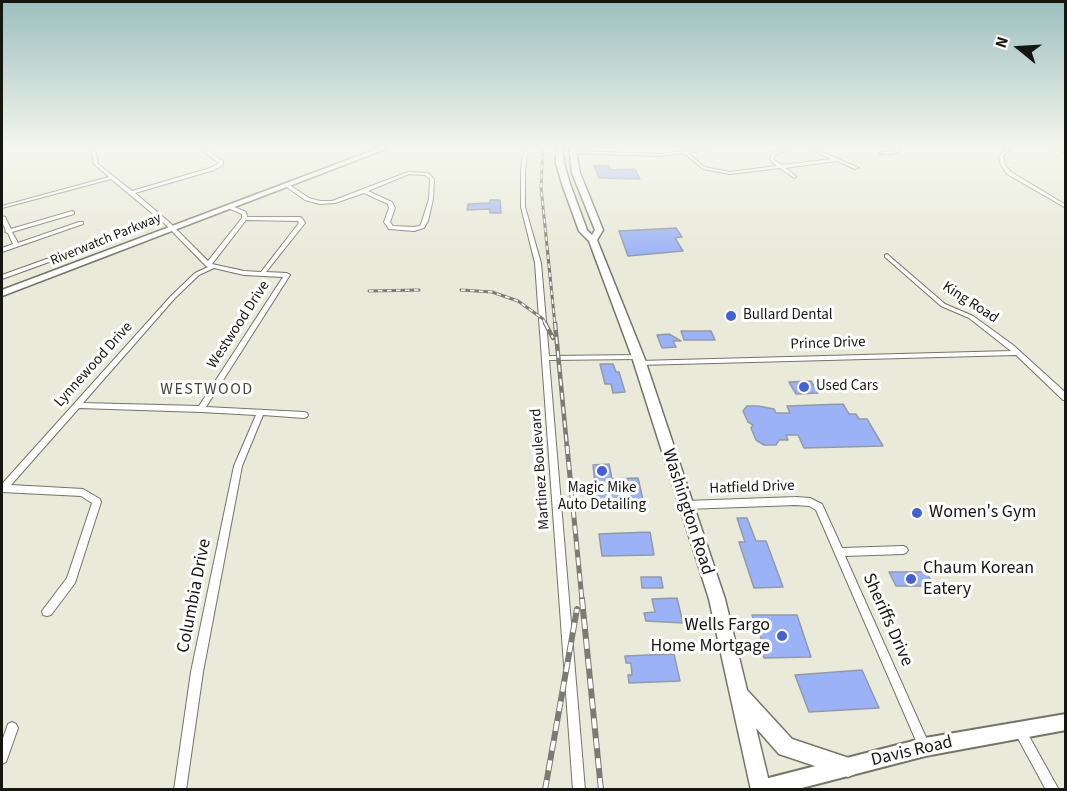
<!DOCTYPE html>
<style>
body{margin:0}
#map{position:relative;width:1067px;height:791px;overflow:hidden;background:#e9eada;font-family:"Source Sans 3",sans-serif}
canvas{display:block}
.frame{position:absolute;inset:0;border:3px solid #161611;pointer-events:none}
.north{position:absolute;left:989px;top:18px;width:60px;height:60px;-webkit-text-stroke:4px #fff;paint-order:stroke;rotate:288deg;font-size:16px;font-weight:700;line-height:24px;text-align:center;color:#161611}
.north::after{content:'';display:block;margin:auto;width:21px;height:27px;background:#161611;clip-path:polygon(50% 0,100% 100%,50% 72%,0 100%)}
</style>
<div id="map">
<canvas width="1067" height="791"></canvas>
<div class="frame"></div>
<div class="north">N</div>
</div>
<script>
const g = document.querySelector('canvas').getContext('2d');
g.lineJoin = 'round';
function fillPath(path, color) {
  g.fillStyle = color;
  g.fill(path, 'evenodd');
}
function toPath(rows) {
  const path = new Path2D();
  for (const r of rows) {
    path.moveTo(r[0], r[1]);
    for (let i = 2; i < r.length; i += 2) path.lineTo(r[i], r[i + 1]);
  }
  return path;
}
function stroke(path, color, width, dash) {
  g.strokeStyle = color;
  g.lineWidth = width;
  g.lineCap = dash ? 'butt' : 'round';
  g.setLineDash(dash || []);
  g.stroke(path);
}
function label(font, color, halo, rows, align = 'center') {
  g.font = font + ' "Source Sans 3",sans-serif';
  g.lineWidth = 6;
  g.setLineDash([]);
  g.textBaseline = 'middle';
  g.strokeStyle = halo;
  g.fillStyle = color;
  for (const [text, x, y, turn = 0] of rows) {
    g.save();
    g.translate(x, y);
    g.rotate((+turn || 0) * Math.PI / 180);
    g.textAlign = isNaN(turn) ? turn : align;
    if (halo) g.strokeText(text, 0, 0);
    g.fillText(text, 0, 0);
    g.restore();
  }
}
const building = toPath([
 [608,165,611,170,635,169,640,179,599,178,594,166,608,165],
 [490,200,500,200,501,213,490,213,490,209,467,210,468,204,490,203,490,200],
 [676,228,682,237,675,238,683,251,628,256,619,231,676,228],
 [681,331,711,331,715,340,684,340,681,331],
 [669,334,681,341,673,341,676,347,662,348,657,335,669,334],
 [600,364,613,364,616,372,619,372,625,392,613,393,611,384,605,384,600,364],
 [811,381,818,393,796,394,789,382,811,381],
 [843,404,849,414,856,414,859,419,867,419,883,446,804,448,798,435,786,435,788,440,779,440,776,445,764,445,756,440,751,428,753,425,748,422,743,411,747,406,758,406,774,409,776,413,790,413,787,406,843,404],
 [609,464,612,479,638,478,643,500,595,502,592,484,595,484,593,465,609,464],
 [737,518,747,518,756,541,766,541,783,587,754,588,739,542,745,542,737,518],
 [650,532,654,555,602,556,599,534,650,532],
 [889,572,926,572,934,586,896,586,889,572],
 [641,577,661,577,663,588,642,588,641,577],
 [677,598,683,623,646,621,644,613,655,612,652,599,677,598],
 [752,615,797,615,811,657,764,658,759,641,762,641,752,615],
 [674,654,680,681,629,683,628,675,632,675,631,663,626,663,625,656,674,654],
 [862,670,879,708,809,712,795,675,862,670]
]);
const minor = toPath([
 [91,147,95,147,98,164,132,191,210,168,219,163,197,147,202,147,223,161,223,165,214,170,135,193,168,221,208,261,242,218,242,214,228,208,228,206,232,206,246,212,247,217,300,217,302,218,305,223,266,272,287,273,290,275,206,407,304,412,307,413,308,415,307,417,304,418,263,415,242,466,203,672,186,790,174,790,191,672,234,466,256,415,201,412,79,408,11,485,83,489,100,499,101,502,75,583,51,615,47,616,43,615,42,611,67,578,92,503,81,496,2,492,2,484,171,296,195,273,208,267,206,266,164,223,111,179,2,208,2,206,109,177,94,164,91,147],
 [246,220,298,221,299,223,261,272,244,271,212,264,246,220],
 [214,268,244,275,283,277,199,406,83,403,175,298,199,275,214,268],
 [524,147,528,147,525,170,525,207,541,263,549,356,638,355,641,357,638,359,549,360,585,790,573,790,535,263,521,207,521,170,524,147],
 [710,147,722,147,688,153,704,167,730,172,777,166,770,160,771,154,788,147,794,147,775,155,774,157,774,160,782,165,832,159,804,147,810,147,859,168,855,169,837,161,785,168,796,176,796,177,794,178,780,168,730,174,703,169,684,153,662,156,572,153,570,152,572,151,662,154,710,147],
 [895,147,899,147,899,152,891,154,881,154,879,153,895,150,895,147],
 [1008,147,1013,147,1003,156,1005,165,1011,172,1066,205,1066,208,1007,174,1001,165,999,156,1008,147],
 [1046,147,1053,147,1066,151,1066,153,1046,147],
 [408,172,428,173,434,179,433,199,428,221,424,228,414,231,389,229,384,222,389,208,388,204,364,193,335,203,320,204,305,200,284,185,288,184,309,198,320,201,332,201,408,172],
 [409,174,425,175,430,179,429,199,422,221,420,226,414,227,393,226,390,222,395,208,392,202,368,191,409,174],
 [72,211,74,212,74,214,12,232,18,243,79,222,83,222,83,224,2,252,2,248,13,244,8,233,5,232,6,231,2,221,2,216,5,217,11,229,72,211],
 [83,246,86,248,85,249,2,279,2,275,83,246],
 [887,254,945,304,973,316,1013,345,1066,393,1066,400,1063,400,1016,355,639,365,635,363,639,361,1011,351,969,318,941,306,885,257,885,255,887,254],
 [796,497,810,498,822,504,842,548,903,546,906,547,908,550,906,553,903,554,845,556,928,742,930,746,928,750,924,752,920,750,816,510,809,506,796,505,686,509,683,508,682,505,683,502,686,501,796,497],
 [12,722,16,724,18,728,6,762,2,764,2,741,8,724,12,722],
 [1020,725,1024,727,1059,790,1046,790,1014,731,1016,727,1020,725]
]);
const tertiary = toPath([
 [2,147,8,147,2,150,2,147]
]);
const secondary = toPath([
 [1066,714,1066,730,925,756,794,790,752,789,755,783,761,780,925,738,1066,714]
]);
const primary = toPath([
 [382,147,391,147,2,296,2,290,382,147],
 [556,147,562,147,564,163,570,184,587,230,592,235,595,230,572,173,569,147,575,147,580,173,603,230,597,240,644,357,725,599,747,690,792,739,855,760,858,767,855,774,848,777,779,754,756,728,771,790,751,790,709,599,632,357,589,241,579,231,562,184,556,163,556,147]
]);
const railFar3 = toPath([
 [543,147,541,187,555,325],
 [461,290,492,292,518,301,543,319,546,325],
 [369,291,419,290]
]);
const railFar2 = toPath([
 [545,323,553,338],
 [555,323,567,447]
]);
const railFar1 = toPath([
 [567,446,582,600]
]);
const rail = toPath([
 [582,599,601,790],
 [545,790,577,609]
]);
const markers = [
 [731,316,6,"#4560d4"],
 [804,387,6,"#4560d4"],
 [602,471,6,"#4560d4"],
 [917,513,6,"#4560d4"],
 [911,579,6,"#4560d4"],
 [782,636,6,"#4560d4"]
];
const farStreetnames = [
 ["Riverwatch Parkway",106,240,-22]
];
const streetNames = [
 ["King Road",970,303,33],
 ["Westwood Drive",239,325,-57],
 ["Prince Drive",828,344,-2],
 ["Lynnewood Drive",94,365,-48],
 ["Martinez Boulevard",541,469,-94],
 ["Hatfield Drive",752,488,-2]
];
const poiNames = [
 ["Bullard Dental",743,316],
 ["Used Cars",816,387],
 ["Magic Mike",602,489,"center"],
 ["Auto Detailing",602,506,"center"]
];
const neighbourhoodNames = [
 ["WESTWOOD",207,390]
];
const nearStreetnames = [
 ["Washington Road",687,512,72],
 ["Columbia Drive",195,596,-79],
 ["Sheriffs Drive",887,620,66],
 ["Davis Road",912,752,-13]
];
const nearPoinames = [
 ["Women's Gym",929,513],
 ["Chaum Korean",923,569],
 ["Eatery",923,590],
 ["Wells Fargo",770,626,"right"],
 ["Home Mortgage",770,647,"right"]
];
fillPath(building, '#9bb2f6');
stroke(building, '#9499a7', 1.5);
stroke(minor, '#737567', 2);
stroke(tertiary, '#737567', 3);
stroke(secondary, '#737567', 4);
stroke(primary, '#737567', 3);
fillPath(minor, '#fff');
fillPath(tertiary, '#fff');
fillPath(secondary, '#fff');
fillPath(primary, '#fff');
stroke(railFar3, '#7b7b71', 3);
stroke(railFar2, '#7b7b71', 4.5);
stroke(railFar1, '#7b7b71', 5);
stroke(rail, '#7b7b71', 6);
stroke(railFar3, '#fff', 1.5, [4.5]);
stroke(railFar2, '#fff', 2, [7]);
stroke(railFar1, '#fff', 3, [8]);
stroke(rail, '#fff', 4, [10]);
const sky = g.createLinearGradient(0, 0, 0, 258);
sky.addColorStop(0, '#9bbfbe');
sky.addColorStop(0.57, '#f5f6ee');
sky.addColorStop(1, '#f5f6ee00');
g.fillStyle = sky;
g.fillRect(0, 0, 1067, 258);
for (const [x, y, r, color] of markers) {
  const dot = new Path2D();
  dot.arc(x, y, r, 0, 2 * Math.PI);
  g.fillStyle = color;
  g.fill(dot);
  stroke(dot, '#fff', 2);
}
label('14px', '#161611', '#fff', farStreetnames);
label('15px', '#161611', '#fff', streetNames);
label('15px', '#161611', '#fff', poiNames, 'left');
g.letterSpacing = '1.5px';
label('16px', '#46473a', '#fff', neighbourhoodNames);
g.letterSpacing = '0px';
label('18px', '#161611', '#fff', nearStreetnames);
label('18px', '#161611', '#fff', nearPoinames, 'left');
</script>
